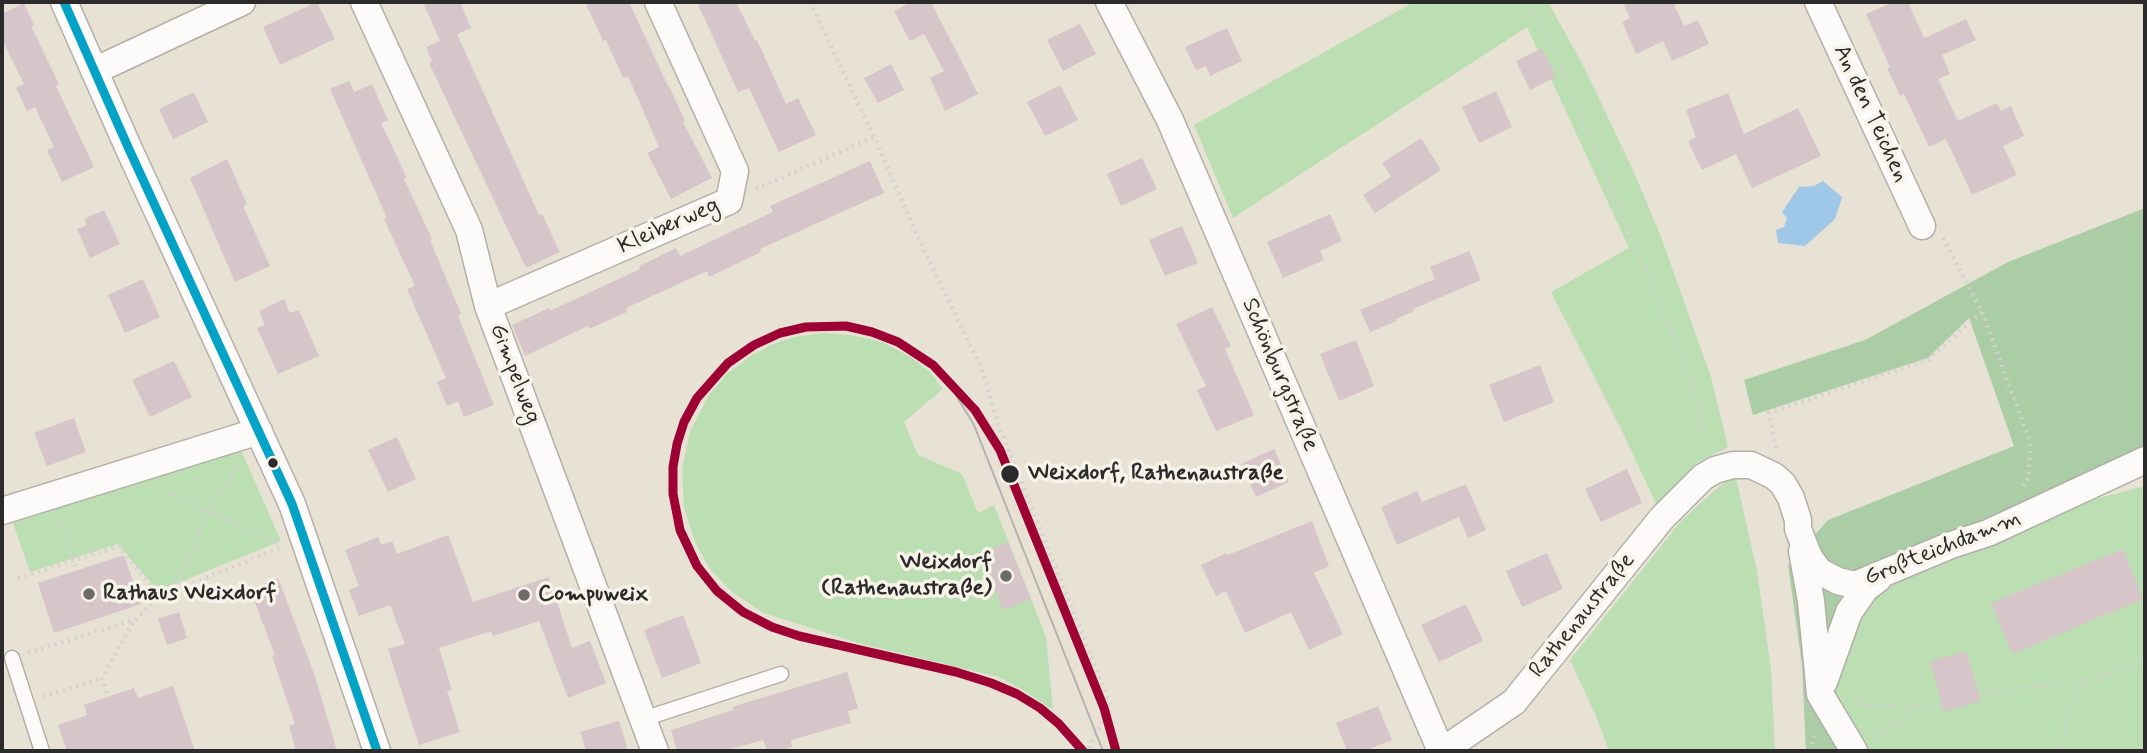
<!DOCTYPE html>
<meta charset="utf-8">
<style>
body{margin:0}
#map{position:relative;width:2147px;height:753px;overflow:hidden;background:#e8e2d4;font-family:Mynerve,sans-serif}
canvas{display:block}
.frame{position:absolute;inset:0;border:4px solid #2b2b2b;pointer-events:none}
</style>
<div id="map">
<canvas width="2147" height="753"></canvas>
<div class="frame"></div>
</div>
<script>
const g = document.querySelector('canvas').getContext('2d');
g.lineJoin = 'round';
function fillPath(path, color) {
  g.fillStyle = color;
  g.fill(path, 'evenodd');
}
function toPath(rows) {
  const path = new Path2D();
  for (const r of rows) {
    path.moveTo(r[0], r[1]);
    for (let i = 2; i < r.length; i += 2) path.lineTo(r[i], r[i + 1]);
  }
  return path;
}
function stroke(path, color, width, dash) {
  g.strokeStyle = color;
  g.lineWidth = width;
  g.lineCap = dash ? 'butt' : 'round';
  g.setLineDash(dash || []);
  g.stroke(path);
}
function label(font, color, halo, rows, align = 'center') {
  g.font = font + ' Mynerve,sans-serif';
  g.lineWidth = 7;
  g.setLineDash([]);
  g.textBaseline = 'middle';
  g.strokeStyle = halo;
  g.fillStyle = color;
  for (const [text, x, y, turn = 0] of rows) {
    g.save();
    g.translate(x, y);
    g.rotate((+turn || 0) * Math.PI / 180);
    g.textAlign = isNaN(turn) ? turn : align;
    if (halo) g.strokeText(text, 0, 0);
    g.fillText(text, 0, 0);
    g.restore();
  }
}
const green = toPath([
 [1414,2,1548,2,1584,67,1632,168,1660,234,1711,377,1728,447,1697,463,1658,508,1622,431,1551,292,1629,248,1527,27,1233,218,1194,125],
 [823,333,851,335,882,342,909,356,929,371,943,389,904,422,918,455,962,474,978,513,994,505,1046,637,1053,710,1026,692,999,677,858,643,764,613,733,593,710,569,695,542,684,507,682,469,690,432,709,395,727,374,752,355,773,344,795,337],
 [240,448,281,541,158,591,118,544,30,572,13,523],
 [1736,478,1757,571,1771,668,1775,751,1609,751,1596,716,1570,660,1682,520,1723,483],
 [2145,486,2145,751,1859,751,1826,691,1866,591,2033,515]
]);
const forest = toPath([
 [2145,208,2145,459,1886,573,1817,695,1849,751,1806,751,1802,665,1788,565,1828,520,2014,446,1969,318,1928,358,1753,415,1744,380,1865,340,2008,262]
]);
const water = toPath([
 [1823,181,1842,197,1835,219,1805,246,1778,243,1776,230,1784,227,1787,218,1782,212,1799,187,1814,186]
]);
const building = toPath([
 [317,2,335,39,280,65,263,27],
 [423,2,460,2,471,28,457,34,539,215,542,214,560,252,526,268,429,63,432,61,426,47,440,41],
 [585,2,629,2,668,86,669,86,685,121,683,122,712,178,671,199,647,153,659,147,628,76,623,78,606,40,603,41],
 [697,2,736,2,755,41,757,40,786,104,798,98,816,135,779,152,749,88,738,92],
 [911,2,931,2,978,94,945,111,930,78,944,71,924,34,910,41,894,11],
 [1623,2,1673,2,1684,26,1698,20,1709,44,1672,61,1663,41,1636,54,1622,22,1630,18],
 [1894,2,1908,2,1924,38,1966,19,1976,40,1942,55,1950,74,1938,79,1958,121,1997,103,2001,111,2011,106,2024,136,2003,146,2017,175,1972,195,1946,139,1929,147,1904,94,1900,96,1887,68,1890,67,1866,14],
 [24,3,34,25,31,26,59,84,56,86,94,167,62,182,47,150,54,147,35,107,27,111,16,88,24,84,2,39,2,14],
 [1080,24,1096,54,1063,71,1047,40],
 [1227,28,1242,61,1210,76,1206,66,1196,70,1185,47],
 [1542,48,1556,77,1530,90,1516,61],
 [891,64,904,90,878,103,864,78],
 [349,81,354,92,372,84,388,120,381,123,407,178,404,179,432,239,430,240,461,314,458,316,494,405,464,417,458,401,447,406,437,382,446,378,407,289,415,286,384,219,387,218,330,89],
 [1060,85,1078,120,1045,136,1027,102],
 [1496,91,1512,127,1479,143,1462,107],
 [194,92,208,122,173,139,159,109],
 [1728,93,1744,134,1798,108,1821,156,1752,188,1736,154,1702,170,1688,141,1696,137,1686,110],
 [1421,138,1441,170,1375,213,1363,195,1391,177,1382,163],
 [1142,158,1157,189,1121,206,1107,174],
 [227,159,247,204,243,206,270,266,235,282,190,178],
 [870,161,884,193,760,249,761,252,709,277,707,271,626,308,627,312,589,329,588,326,525,356,512,325,549,308,550,311,640,269,639,266,676,248,680,256,773,212,770,206],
 [104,210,120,244,90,258,77,229,87,225,84,219],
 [1330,214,1342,241,1320,251,1324,260,1283,278,1267,242],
 [1182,226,1198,263,1165,276,1149,240],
 [1469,251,1481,280,1413,309,1414,311,1396,319,1397,321,1370,332,1360,310,1435,279,1430,267],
 [143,279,160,317,125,333,108,295],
 [284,299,290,313,299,310,319,356,278,374,257,328,265,325,259,311],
 [1212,307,1231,346,1225,349,1254,415,1216,431,1197,390,1206,386,1176,324],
 [1356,340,1374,386,1339,401,1320,354],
 [174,361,192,397,150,417,132,380],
 [1540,365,1554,402,1504,422,1489,385],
 [74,418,86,452,47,466,34,433],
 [397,437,416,479,388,492,368,450],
 [1274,449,1289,482,1256,497,1241,464],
 [1627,469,1642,503,1601,522,1585,489],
 [1466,484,1486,530,1468,538,1459,517,1397,545,1381,507,1417,491,1422,502],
 [1312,521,1329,566,1314,573,1343,634,1309,650,1291,612,1245,633,1226,591,1216,596,1201,565,1226,553,1228,555],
 [448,535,473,602,549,577,572,648,590,641,606,683,568,698,539,621,493,636,491,631,439,648,452,690,447,691,460,732,419,745,388,649,405,644,390,605,359,616,349,590,359,586,345,550,378,537,381,545,392,541,397,554],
 [1008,542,1031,599,1003,610,981,553],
 [2123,549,2143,599,2012,654,1991,603],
 [1547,553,1563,589,1522,607,1506,571],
 [124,555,141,604,54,633,38,583],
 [278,578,316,679,337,751,296,751,289,726,295,724,272,656,275,655,252,595,257,593,255,587],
 [1466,604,1483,641,1439,662,1421,625],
 [179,612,187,638,167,645,158,619],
 [683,615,701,663,662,678,644,630],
 [1966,651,1981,701,1944,712,1930,661],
 [847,672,858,708,848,711,851,723,791,740,792,747,779,751,767,751,763,740,723,751,677,751,671,730,733,710,732,707],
 [173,686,195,751,67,751,58,725,87,715,84,705,134,688,138,698],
 [1378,706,1392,740,1364,751,1347,751,1336,723],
 [619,721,628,751,586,751,580,732]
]);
const path = toPath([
 [810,2,874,137,921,244,982,369,998,424,1111,706,1087,751],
 [1526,2,1549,41,1693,384,1699,415,1708,447],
 [756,189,874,137],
 [1943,238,1982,312,2030,441,2029,477,2021,488],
 [1776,448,1769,413,1929,359,1982,312],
 [162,487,209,512,280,544],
 [59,518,77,570],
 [18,578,119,546,159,597],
 [174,590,209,512,238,464],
 [28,653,136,619,159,597,282,547],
 [107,693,102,678,135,619],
 [1978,693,2101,678,2145,660],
 [43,697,102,678],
 [1856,702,1871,706,1942,705],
 [1873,737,1898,725,1920,705],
 [1811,751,1814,736],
 [2061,751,2068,710,2086,680]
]);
const service = toPath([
 [12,658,42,751],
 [643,719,781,674]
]);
const minor = toPath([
 [64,2,128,147,292,504,377,751],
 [364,2,469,230,488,306,655,751],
 [1109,2,1170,120,1441,751],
 [1818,2,1922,226],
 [94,71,242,2],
 [488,306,729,201,735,171,658,2],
 [2,511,259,431],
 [1802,551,1811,601,1820,694,1854,751],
 [1824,682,1849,612,1865,589,1878,579],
 [1442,751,1514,702,1662,518,1703,477,1715,470,1733,465,1751,465,1774,476,1783,484,1791,498,1798,520,1798,529,1809,557,1819,571,1838,581,1855,585,1951,545,1988,533,2145,460]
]);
const tram = toPath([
 [948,382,974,425,1103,751]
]);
const bus1 = toPath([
 [64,2,128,147,292,504,377,751]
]);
const tram1 = toPath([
 [1083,751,1059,724,1040,708,1017,694,991,683,956,672,799,636,772,627,743,612,717,591,697,566,680,530,673,494,673,467,677,444,684,422,697,398,728,363,754,345,780,333,806,327,846,326,872,332,898,342,933,365,975,410,1000,450,1104,708,1116,751]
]);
const markers = [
 [273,463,6,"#2b2b2b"],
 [1010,474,10,"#2b2b2b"],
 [1006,576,7,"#6d6b66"],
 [89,594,7,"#6d6b66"],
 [524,595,7,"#6d6b66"]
];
const streetNames = [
 ["An den Teichen",1870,114,65],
 ["Kleiberweg",669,227,-24],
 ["Gimpelweg",514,374,69],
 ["Schönburgstraße",1279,375,67],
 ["Großteichdamm",1943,549,-22],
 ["Rathenaustraße",1583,616,-51]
];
const stopNames = [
 ["Weixdorf, Rathenaustraße",1028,474]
];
const poiNames = [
 ["Weixdorf",992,563,"right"],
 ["(Rathenaustraße)",992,589,"right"],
 ["Rathaus Weixdorf",103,594],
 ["Compuweix",538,595]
];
fillPath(green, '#bbdfb2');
fillPath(forest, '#aacda6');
fillPath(water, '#9ec7e8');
fillPath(building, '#d6c5c9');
stroke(service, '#b3afa7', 17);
stroke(minor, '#b3afa7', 29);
stroke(path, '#d4d2ce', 4.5, [2, 5]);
stroke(service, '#fcfbf9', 14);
stroke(minor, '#fcfbf9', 26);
stroke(tram, '#b3b2b0', 2);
stroke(bus1, '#02a3c6', 9);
stroke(tram1, '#9e0234', 9);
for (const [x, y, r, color] of markers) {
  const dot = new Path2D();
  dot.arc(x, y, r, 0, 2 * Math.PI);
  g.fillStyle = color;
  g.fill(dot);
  stroke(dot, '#f7f3e8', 2.5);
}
label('23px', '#2b2b2b', '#f7f3e8', streetNames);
label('bold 23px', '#2b2b2b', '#f7f3e8', stopNames, 'left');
label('bold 23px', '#2b2b2b', '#f7f3e8', poiNames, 'left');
</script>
